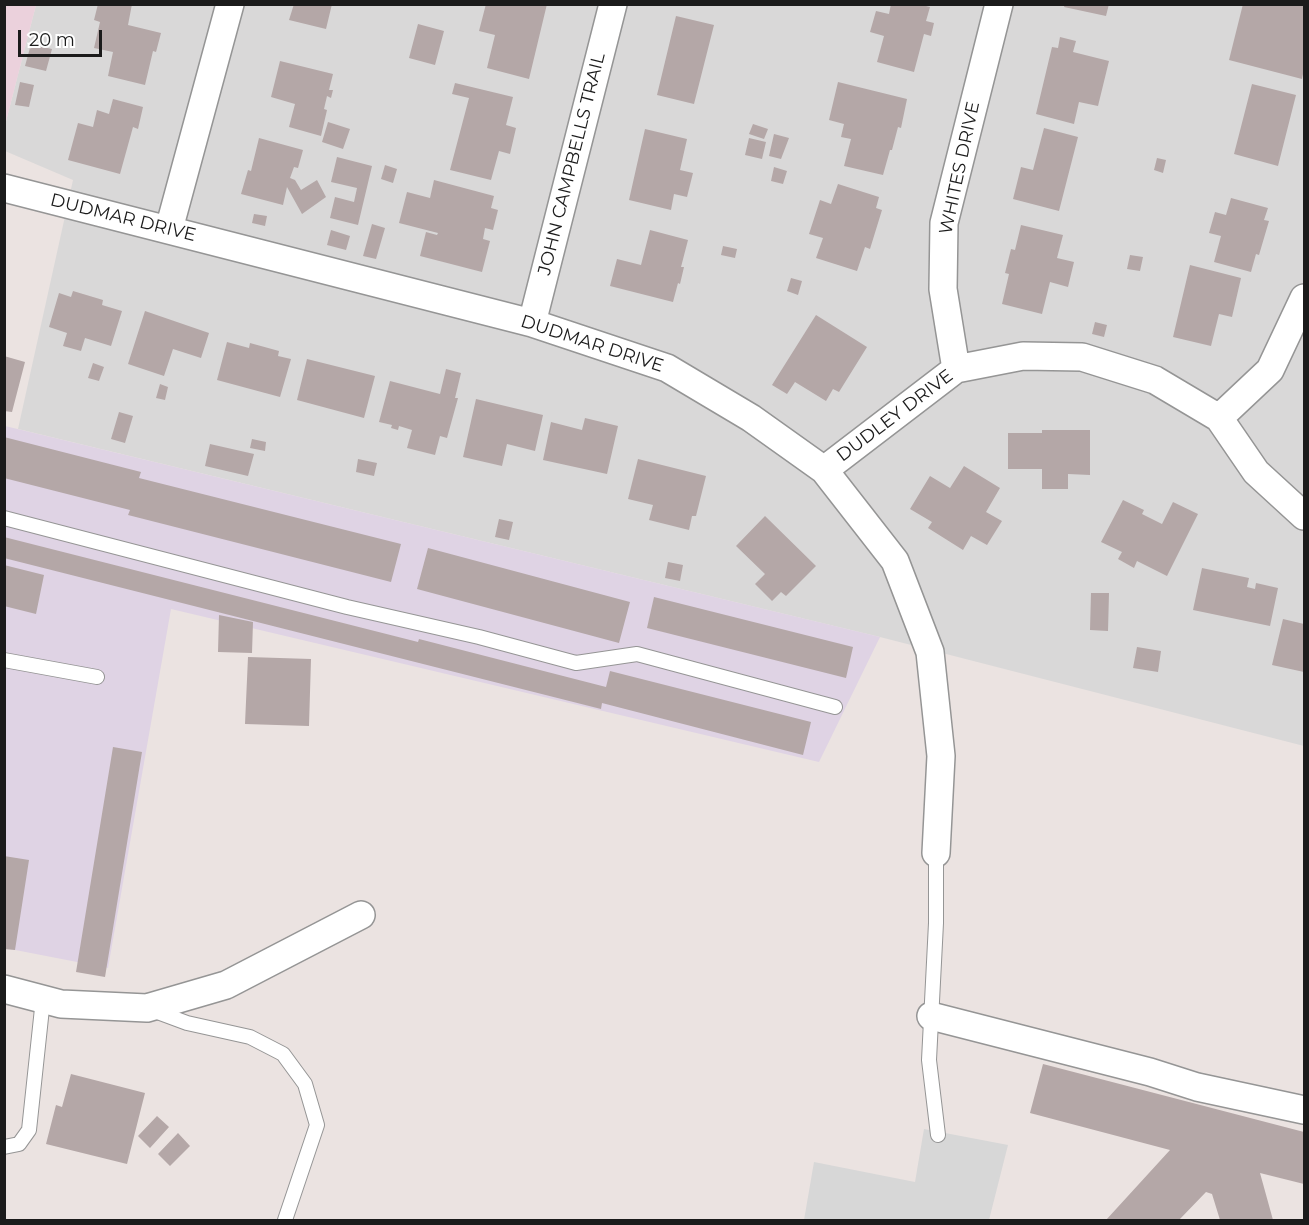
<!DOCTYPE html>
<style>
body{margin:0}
#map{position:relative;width:1309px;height:1225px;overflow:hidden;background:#ebe3e1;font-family:Montserrat,sans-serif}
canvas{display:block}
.frame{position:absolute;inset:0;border:6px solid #1b1b1b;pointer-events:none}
.scale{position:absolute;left:18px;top:30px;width:84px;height:27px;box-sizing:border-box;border:3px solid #1b1b1b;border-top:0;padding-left:8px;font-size:18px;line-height:21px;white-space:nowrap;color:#1b1b1b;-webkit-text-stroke:4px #fff;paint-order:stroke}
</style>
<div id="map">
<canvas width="1309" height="1225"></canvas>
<div class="frame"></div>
<div class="scale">20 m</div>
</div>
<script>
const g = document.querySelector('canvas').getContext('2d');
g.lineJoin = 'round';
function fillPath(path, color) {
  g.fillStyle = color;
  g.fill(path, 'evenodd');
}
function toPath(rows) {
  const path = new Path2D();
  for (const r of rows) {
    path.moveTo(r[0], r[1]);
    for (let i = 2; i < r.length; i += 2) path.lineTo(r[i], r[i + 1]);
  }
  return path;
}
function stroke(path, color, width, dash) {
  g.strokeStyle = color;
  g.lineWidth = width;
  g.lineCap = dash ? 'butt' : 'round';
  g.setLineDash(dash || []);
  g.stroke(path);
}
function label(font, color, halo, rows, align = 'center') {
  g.font = font + ' Montserrat,sans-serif';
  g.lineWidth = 5;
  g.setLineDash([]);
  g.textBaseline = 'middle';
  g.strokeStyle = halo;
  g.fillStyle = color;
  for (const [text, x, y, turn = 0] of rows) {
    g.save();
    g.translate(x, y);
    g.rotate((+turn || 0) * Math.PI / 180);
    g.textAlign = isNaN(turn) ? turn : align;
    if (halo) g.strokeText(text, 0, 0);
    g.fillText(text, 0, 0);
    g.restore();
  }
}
const residential = toPath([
 [36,5,1304,5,1304,746,880,637,18,429,73,180,5,151,5,125]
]);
const commercial = toPath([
 [5,4,36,5,5,125,4,5]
]);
const industrial = toPath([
 [5,426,880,637,819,762,171,609,108,968,5,948]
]);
const parking = toPath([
 [924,1129,1008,1145,989,1220,804,1220,814,1162,915,1182]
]);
const building = toPath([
 [98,4,132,4,128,25,161,33,156,52,153,51,145,85,108,76,113,52,94,48,100,22,94,20],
 [294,4,332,4,326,29,289,20],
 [486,4,547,4,529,79,487,68,495,35,479,31],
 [891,4,918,4,930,7,926,21,934,23,931,36,924,34,914,72,877,62,884,36,870,32,876,11,889,14],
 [1065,4,1109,4,1106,16,1064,7],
 [1243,4,1304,4,1304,69,1302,79,1229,60],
 [676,16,714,25,694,104,657,95],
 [418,24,444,31,435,65,409,58],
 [1060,37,1076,41,1073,52,1109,61,1098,106,1079,102,1074,124,1036,114,1052,47,1058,48],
 [31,44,52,49,46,71,25,66],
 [280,61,333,74,329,90,333,90,331,98,327,96,324,109,327,110,321,136,289,127,295,104,271,97],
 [20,82,34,85,29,107,15,105],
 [838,82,907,99,901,128,898,127,892,150,890,150,883,175,844,166,851,139,841,137,844,124,829,120],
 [455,83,513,97,506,125,516,128,510,154,499,151,491,180,450,170,469,98,452,94],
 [1252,84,1296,95,1278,166,1234,154],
 [113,99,143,107,138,129,133,127,120,174,68,160,78,123,93,127,97,110,109,114],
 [328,122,350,129,343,149,322,142],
 [753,124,768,129,764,139,749,134],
 [1044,128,1078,137,1059,211,1013,199,1021,167,1033,170],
 [645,129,687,139,680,170,693,173,687,197,674,194,671,210,629,200],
 [774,134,789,138,781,159,769,156],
 [259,138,303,150,298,168,294,167,290,178,295,180,301,190,317,180,326,197,302,214,287,187,283,205,241,194,248,170,251,171],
 [749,138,766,142,762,159,745,155],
 [337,157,372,166,358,225,330,218,335,197,354,202,357,188,331,182],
 [1157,158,1166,160,1163,173,1154,170],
 [385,165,397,169,393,183,381,179],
 [774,167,787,171,783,184,771,181],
 [434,180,494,196,491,208,498,210,493,230,485,228,483,239,490,241,482,272,420,256,426,232,437,235,438,233,399,223,407,192,430,198],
 [838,184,879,197,876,208,882,210,870,249,865,247,857,271,816,258,823,238,809,234,820,200,831,204],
 [1231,198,1268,208,1264,220,1269,221,1259,255,1256,254,1251,272,1214,262,1221,236,1209,233,1215,212,1226,215],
 [254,214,267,216,265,226,252,223],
 [372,224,385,228,376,259,363,256],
 [1021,225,1063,235,1057,258,1074,262,1068,287,1050,282,1042,314,1002,304,1009,274,1005,273,1011,249,1015,250],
 [331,230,350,236,346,250,327,245],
 [650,230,688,240,681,267,684,267,680,284,678,283,673,302,610,286,617,259,641,265],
 [723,246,737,249,735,258,721,255],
 [1130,255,1143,257,1140,271,1127,269],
 [1190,265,1241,278,1232,317,1219,314,1211,346,1173,337],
 [791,278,802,281,798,295,787,291],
 [73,291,103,300,102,305,122,311,111,346,85,338,81,351,63,346,67,333,49,327,59,293,71,297],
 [145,311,209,333,201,358,173,349,164,376,128,364],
 [816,315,867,347,839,392,833,389,826,401,795,382,787,394,772,385],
 [1095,322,1107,325,1104,337,1092,334],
 [227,342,249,348,250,343,279,351,278,356,291,359,280,397,217,380],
 [4,356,25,362,12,412,4,411],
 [307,359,375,376,364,418,297,400],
 [93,363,104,367,99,381,88,378],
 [446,369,461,373,455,398,458,398,447,438,440,436,435,455,407,448,412,430,399,426,398,430,391,428,392,425,379,422,390,381,440,394],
 [160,384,168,387,165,400,156,398],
 [476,399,543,415,535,451,507,444,502,466,463,457],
 [119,412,133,416,125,443,111,439],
 [585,418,618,426,607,474,543,460,551,422,582,430],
 [1042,430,1090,430,1090,475,1068,474,1068,489,1042,489,1042,469,1008,469,1008,433,1042,433],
 [4,437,141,472,139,478,401,544,391,582,128,515,130,510,4,478],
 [252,439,266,442,265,451,250,448],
 [210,444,254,454,248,476,205,466],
 [358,459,377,463,374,476,356,472],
 [638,459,706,476,696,516,692,516,689,530,649,520,653,505,628,499],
 [964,466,1000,488,986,512,1002,521,987,545,971,536,963,550,928,528,932,522,910,509,930,476,950,488],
 [1123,500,1144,510,1142,514,1162,524,1173,502,1198,514,1167,576,1137,561,1134,568,1118,559,1122,552,1101,542],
 [765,516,816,566,786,596,781,592,772,601,755,584,765,574,736,546],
 [499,519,513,522,509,540,495,537],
 [4,537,418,642,419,639,606,687,610,671,811,722,803,755,602,703,601,709,4,558],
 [428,548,630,602,619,643,417,589],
 [668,562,683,565,680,581,665,578],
 [4,565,44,575,36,614,4,606],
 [1202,568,1249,578,1247,587,1255,589,1256,583,1278,588,1270,626,1193,610],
 [1091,593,1109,593,1108,631,1090,630],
 [654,597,853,647,846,678,647,628],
 [219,615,253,622,252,653,218,652],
 [1283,619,1304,624,1304,672,1272,665],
 [1137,647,1161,651,1158,672,1133,668],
 [248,657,311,659,309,726,245,724],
 [113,747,142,752,105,977,76,972],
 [4,856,29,860,15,950,4,949],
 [1043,1064,1304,1132,1304,1184,1260,1173,1273,1220,1220,1220,1212,1194,1206,1192,1179,1220,1106,1220,1170,1150,1030,1113],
 [71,1074,145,1093,127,1164,46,1144,56,1105,62,1107],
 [157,1116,169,1127,150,1148,138,1136],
 [178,1133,190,1146,170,1166,158,1154]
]);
const lane = toPath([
 [4,518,347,607,479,637,576,663,637,654,835,707],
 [4,660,97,677],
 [936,853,936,923,929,1060,938,1135],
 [152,1010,187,1023,250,1037,283,1054,305,1084,317,1125,285,1220],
 [4,1147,19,1144,29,1130,43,999]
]);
const street = toPath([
 [4,188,532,323,667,368,751,418,824,470,895,561,930,652,941,756,936,853],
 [169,229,230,4],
 [532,323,613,4],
 [956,369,943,289,944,223,999,4],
 [1219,418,1270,370,1304,298],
 [824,470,956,369,1023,356,1082,357,1155,380,1219,418,1256,472,1304,516],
 [4,989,61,1004,147,1008,226,985,361,915],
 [931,1016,1150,1072,1197,1087,1304,1110]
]);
const streetNames = [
 ["JOHN CAMPBELLS TRAIL",572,164,-76],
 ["WHITES DRIVE",960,168,-78],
 ["DUDMAR DRIVE",123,218,14],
 ["DUDMAR DRIVE",592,344,18],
 ["DUDLEY DRIVE",895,416,-37]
];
fillPath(residential, '#d9d8d8');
fillPath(commercial, '#ebd1dc');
fillPath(industrial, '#dfd3e4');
fillPath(parking, '#d7d7d7');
fillPath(building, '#b4a7a7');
stroke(lane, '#959595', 16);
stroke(street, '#959595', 30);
stroke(lane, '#fff', 14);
stroke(street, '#fff', 27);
label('18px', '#1b1b1b', '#fff', streetNames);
</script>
